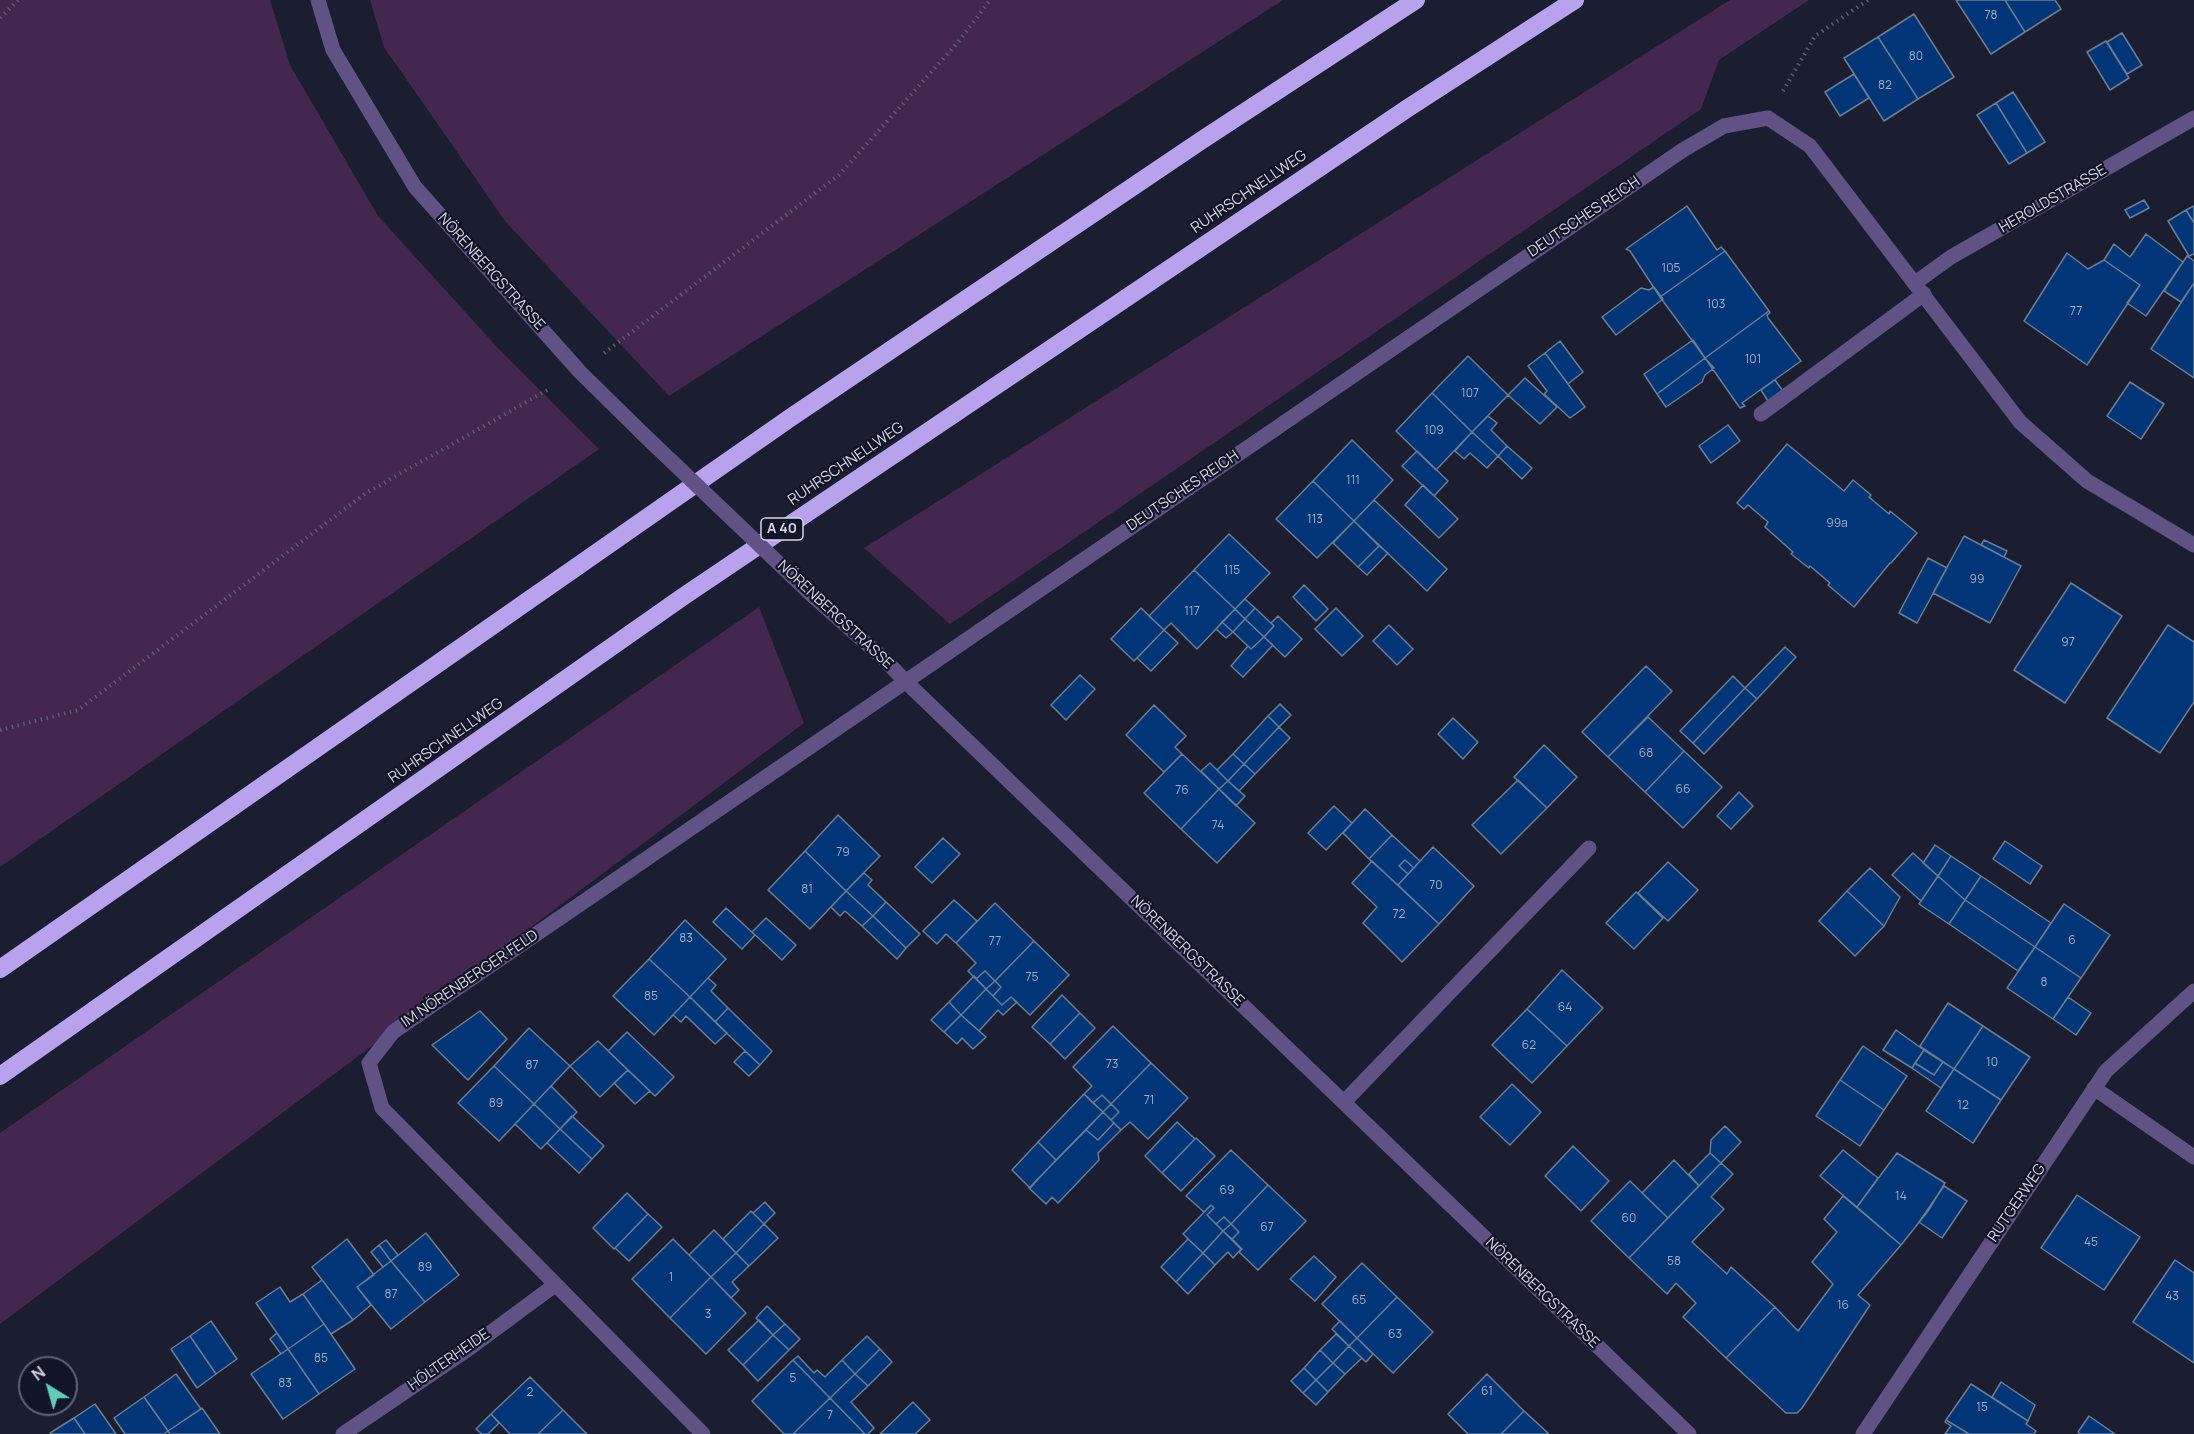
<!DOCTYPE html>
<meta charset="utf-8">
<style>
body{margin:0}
#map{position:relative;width:2194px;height:1434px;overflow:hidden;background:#1b1e31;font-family:Manrope,sans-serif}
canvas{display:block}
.north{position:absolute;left:18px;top:1356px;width:60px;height:60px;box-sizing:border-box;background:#121427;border:2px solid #5f6172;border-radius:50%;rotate:323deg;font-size:16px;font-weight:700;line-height:24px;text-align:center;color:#d3d5e2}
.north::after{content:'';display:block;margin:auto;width:21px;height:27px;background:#5eceb7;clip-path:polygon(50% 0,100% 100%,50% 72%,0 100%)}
</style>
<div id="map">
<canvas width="2194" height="1434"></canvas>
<div class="north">N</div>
</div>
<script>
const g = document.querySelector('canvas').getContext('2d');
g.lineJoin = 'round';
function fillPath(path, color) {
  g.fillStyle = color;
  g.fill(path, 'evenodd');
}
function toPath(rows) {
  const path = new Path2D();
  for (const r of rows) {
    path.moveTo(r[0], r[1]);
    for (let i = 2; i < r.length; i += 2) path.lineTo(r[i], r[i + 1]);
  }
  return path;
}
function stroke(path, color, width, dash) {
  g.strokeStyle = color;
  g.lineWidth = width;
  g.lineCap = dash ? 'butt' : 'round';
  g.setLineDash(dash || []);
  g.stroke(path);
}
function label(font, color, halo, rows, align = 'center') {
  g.font = font + ' Manrope,sans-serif';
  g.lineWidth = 4.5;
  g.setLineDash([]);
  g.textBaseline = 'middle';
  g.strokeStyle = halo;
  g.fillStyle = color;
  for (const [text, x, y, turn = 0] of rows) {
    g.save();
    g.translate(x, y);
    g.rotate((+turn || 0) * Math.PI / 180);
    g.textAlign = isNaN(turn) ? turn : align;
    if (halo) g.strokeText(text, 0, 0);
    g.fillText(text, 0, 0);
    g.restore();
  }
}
const green = toPath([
 [0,0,270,0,290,65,378,216,497,347,599,449,0,867],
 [370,0,1283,0,669,396,505,221,384,47],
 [1730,0,1809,0,1719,60,1701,109,950,624,864,548],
 [759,607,804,723,0,1324,0,1133]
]);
const building = toPath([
 [1956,0,2005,0,2025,32,1991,54,1956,0],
 [2005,0,2055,0,2061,9,2025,32,2005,0],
 [1914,14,1954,77,1918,99,1878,37,1914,14],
 [2122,33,2142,65,2127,74,2107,42,2122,33],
 [1878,37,1918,99,1884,121,1844,58,1878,37],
 [2106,41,2129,78,2110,90,2087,52,2106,41],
 [1854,74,1869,98,1840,116,1825,92,1854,74],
 [2013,92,2045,142,2027,153,1996,103,2013,92],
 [1996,103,2027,153,2009,164,1977,115,1996,103],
 [2144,200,2149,208,2130,218,2125,210,2144,200],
 [1687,206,1717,250,1721,247,1725,251,1660,297,1630,251,1626,249,1687,206],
 [2194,206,2194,223,2186,210,2194,206],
 [2186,210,2194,223,2194,254,2189,256,2168,221,2186,210],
 [2146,234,2183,262,2146,316,2127,303,2140,285,2104,260,2114,244,2130,257,2146,234],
 [1725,251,1769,311,1705,358,1660,297,1725,251],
 [2067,253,2088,269,2104,260,2140,285,2087,365,2024,321,2067,253],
 [2187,256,2194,261,2194,283,2181,302,2164,291,2187,256],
 [2194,283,2194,378,2151,349,2194,283],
 [1654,287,1663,299,1616,335,1602,317,1641,288,1649,290,1654,287],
 [1769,311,1770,313,1767,315,1768,318,1801,361,1742,403,1745,406,1740,408,1705,358,1769,311],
 [1693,340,1705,358,1657,394,1644,374,1693,340],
 [1560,341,1583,372,1568,384,1545,353,1560,341],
 [1545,353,1585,407,1570,418,1544,394,1547,391,1528,366,1545,353],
 [1468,356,1508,395,1472,432,1432,393,1468,356],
 [1705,358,1714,368,1705,375,1702,382,1666,407,1657,394,1705,358],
 [1525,378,1557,407,1540,424,1508,395,1525,378],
 [1775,380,1783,391,1768,401,1761,390,1775,380],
 [2130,382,2164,404,2141,439,2107,416,2130,382],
 [1432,393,1472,432,1436,470,1396,431,1432,393],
 [1488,416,1497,423,1491,430,1507,446,1498,456,1472,432,1488,416],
 [1728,425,1740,441,1711,463,1699,446,1728,425],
 [1472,432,1498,456,1487,468,1470,453,1464,459,1455,451,1472,432],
 [1352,440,1393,480,1354,521,1313,481,1352,440],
 [1787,444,1844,491,1853,480,1871,495,1869,497,1889,514,1890,511,1917,533,1891,563,1890,563,1854,607,1828,585,1830,583,1810,566,1809,568,1791,554,1793,552,1765,527,1768,522,1748,505,1744,509,1737,503,1787,444],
 [1507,446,1532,468,1522,479,1498,456,1507,446],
 [1417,451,1448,481,1434,496,1402,466,1417,451],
 [1313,481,1354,521,1317,558,1276,519,1313,481],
 [1423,485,1458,519,1439,538,1405,505,1423,485],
 [1374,500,1447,569,1427,591,1354,521,1374,500],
 [1354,521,1379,546,1358,567,1333,543,1354,521],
 [1229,534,1270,573,1235,609,1194,570,1229,534],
 [1964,536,2021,566,1990,623,1933,593,1964,536],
 [1984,540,2007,551,2004,557,1981,545,1984,540],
 [1379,546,1388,553,1367,575,1358,567,1379,546],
 [1928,558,1947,568,1917,623,1899,613,1928,558],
 [1194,570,1235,609,1197,649,1171,623,1164,630,1149,616,1194,570],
 [2071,583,2122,616,2065,703,2014,670,2071,583],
 [1304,585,1328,609,1316,621,1293,597,1304,585],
 [1245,599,1255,608,1245,619,1235,609,1245,599],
 [1141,608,1164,630,1134,661,1111,639,1141,608],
 [1255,608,1274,626,1264,637,1245,619,1255,608],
 [1336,608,1363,636,1342,656,1315,629,1336,608],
 [1235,609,1245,619,1233,632,1222,622,1235,609],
 [1278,616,1302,639,1285,657,1264,637,1274,626,1271,623,1278,616],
 [1245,619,1264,637,1251,649,1233,632,1245,619],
 [1222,622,1233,632,1226,638,1216,629,1222,622],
 [1389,625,1413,649,1397,665,1373,641,1389,625],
 [2168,625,2194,642,2194,702,2160,753,2107,718,2168,625],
 [1164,630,1178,643,1151,671,1137,658,1164,630],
 [1264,637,1273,645,1243,677,1231,666,1248,646,1251,649,1264,637],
 [1785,647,1796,657,1757,699,1745,688,1785,647],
 [1646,666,1672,691,1608,757,1582,732,1646,666],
 [1080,675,1095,689,1066,720,1051,705,1080,675],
 [1733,676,1745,688,1693,743,1680,731,1733,676],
 [1745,688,1757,699,1704,754,1693,743,1745,688],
 [1280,704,1291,715,1279,727,1268,716,1280,704],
 [1154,705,1186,736,1175,747,1182,754,1164,772,1126,735,1154,705],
 [1268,716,1279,727,1244,764,1233,754,1268,716],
 [1648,717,1684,751,1645,792,1608,757,1648,717],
 [1453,718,1478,742,1463,759,1438,734,1453,718],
 [1279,727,1290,738,1255,774,1244,764,1279,727],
 [1544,745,1577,777,1547,808,1514,777,1544,745],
 [1684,751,1722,787,1683,828,1645,792,1684,751],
 [1182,754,1219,789,1181,829,1144,793,1182,754],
 [1233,754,1244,764,1228,781,1217,770,1233,754],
 [1210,763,1228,781,1219,789,1201,771,1210,763],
 [1244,764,1255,774,1239,791,1228,781,1244,764],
 [1518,780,1547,808,1501,854,1472,825,1518,780],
 [1228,781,1245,796,1236,806,1219,789,1228,781],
 [1219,789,1255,823,1217,863,1181,829,1219,789],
 [1739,792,1753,806,1731,829,1717,816,1739,792],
 [1334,806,1352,823,1326,850,1308,833,1334,806],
 [1365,809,1392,835,1369,859,1343,833,1365,809],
 [838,815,880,856,846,891,805,851,838,815],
 [1392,835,1420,861,1414,868,1405,860,1399,866,1408,874,1398,885,1369,859,1392,835],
 [943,838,960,854,932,883,915,867,943,838],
 [2005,841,2042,866,2030,884,1993,859,2005,841],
 [1935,845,1951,856,1938,876,1923,863,1935,845],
 [1433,847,1474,886,1439,924,1398,885,1433,847],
 [805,851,846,891,810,929,768,890,805,851],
 [1913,853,1938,876,1921,901,1892,875,1913,853],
 [1951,856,1981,876,1965,900,1938,876,1951,856],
 [1405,860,1414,868,1408,874,1399,866,1405,860],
 [1372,861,1439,924,1402,962,1363,923,1377,907,1352,883,1372,861],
 [1668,862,1698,890,1668,921,1638,893,1668,862],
 [1870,868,1900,897,1884,926,1847,891,1870,868],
 [864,873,872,880,868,885,886,902,873,916,846,891,864,873],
 [1938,876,1965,900,1949,924,1919,904,1938,876],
 [1981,876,2051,923,2035,947,1965,900,1981,876],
 [846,891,873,916,862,926,845,911,840,916,831,907,846,891],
 [1847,891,1884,926,1855,956,1819,921,1847,891],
 [1636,892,1663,918,1634,949,1606,923,1636,892],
 [954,900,977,921,956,943,946,934,937,944,923,931,954,900],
 [1965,900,2035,947,2018,971,1949,924,1965,900],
 [886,902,920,934,906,948,873,916,886,902],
 [995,903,1034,941,995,981,985,971,976,979,968,971,976,963,956,943,995,903],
 [2064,904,2110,935,2081,978,2035,947,2064,904],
 [726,908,755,935,742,949,713,922,726,908],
 [873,916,906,948,897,959,862,926,873,916],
 [766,918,796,945,782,960,752,932,766,918],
 [685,920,726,959,690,997,649,959,685,920],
 [1034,941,1069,975,1030,1015,1011,997,1002,1005,993,996,1001,987,995,981,1034,941],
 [2035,947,2081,978,2053,1019,2007,988,2035,947],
 [649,959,690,997,654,1035,613,996,649,959],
 [1562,970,1603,1008,1567,1046,1527,1009,1562,970],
 [985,971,995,981,986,989,976,979,985,971],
 [974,976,986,989,961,1015,949,1002,974,976],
 [708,978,716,985,711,991,728,1008,715,1022,690,997,708,978],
 [995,981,1001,987,993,996,986,989,995,981],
 [986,989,1002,1005,1011,997,1017,1002,1003,1015,998,1010,979,1031,961,1015,986,989],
 [1062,995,1080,1013,1050,1044,1032,1027,1062,995],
 [690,997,727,1033,715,1044,686,1016,681,1022,673,1015,690,997],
 [2068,997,2091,1013,2076,1035,2053,1019,2068,997],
 [949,1002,961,1015,944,1032,931,1020,949,1002],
 [1948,1003,1983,1026,1954,1069,1920,1046,1948,1003],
 [728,1008,772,1051,760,1065,715,1022,728,1008],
 [1527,1009,1567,1046,1532,1083,1492,1045,1527,1009],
 [480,1011,507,1039,468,1080,432,1045,480,1011],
 [1080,1013,1095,1028,1065,1059,1050,1044,1080,1013],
 [961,1015,986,1037,973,1049,962,1038,957,1044,944,1032,961,1015],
 [1113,1026,1151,1063,1111,1104,1102,1095,1093,1103,1084,1094,1092,1086,1073,1067,1113,1026],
 [1983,1026,2030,1057,2001,1100,1954,1069,1983,1026],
 [529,1028,570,1066,534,1104,494,1066,529,1028],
 [1896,1030,1924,1050,1912,1068,1883,1050,1896,1030],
 [627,1032,674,1077,655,1096,608,1051,627,1032],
 [598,1041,628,1070,600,1097,570,1066,598,1041],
 [1863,1046,1907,1076,1884,1110,1840,1080,1863,1046],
 [1924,1050,1943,1062,1934,1075,1915,1063,1924,1050],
 [745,1051,760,1065,749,1076,734,1062,745,1051],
 [1943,1062,1954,1069,1941,1088,1912,1068,1915,1063,1934,1075,1943,1062],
 [1151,1063,1188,1098,1148,1139,1130,1122,1121,1130,1111,1120,1119,1112,1111,1104,1151,1063],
 [494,1066,534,1104,499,1141,458,1103,494,1066],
 [1954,1069,2001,1100,1973,1143,1926,1111,1954,1069],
 [628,1070,650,1091,635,1104,614,1083,628,1070],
 [1840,1080,1884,1110,1860,1146,1816,1116,1840,1080],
 [1512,1084,1541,1112,1510,1145,1480,1117,1512,1084],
 [551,1086,577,1112,560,1129,534,1104,551,1086],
 [1084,1094,1103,1112,1056,1160,1038,1142,1084,1094],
 [1102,1095,1111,1104,1103,1112,1093,1103,1102,1095],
 [534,1104,560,1129,541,1149,515,1124,534,1104],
 [1111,1104,1119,1112,1111,1120,1103,1112,1111,1104],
 [1103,1112,1114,1123,1098,1140,1086,1130,1103,1112],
 [572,1116,604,1146,592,1159,560,1129,572,1116],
 [1177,1122,1195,1139,1162,1173,1145,1156,1177,1122],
 [1114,1123,1121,1130,1098,1153,1099,1160,1058,1203,1052,1197,1046,1204,1029,1188,1086,1130,1098,1140,1114,1123],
 [1725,1126,1741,1142,1721,1163,1710,1153,1711,1140,1725,1126],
 [560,1129,592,1159,579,1173,547,1143,560,1129],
 [1196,1138,1215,1156,1181,1191,1162,1173,1196,1138],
 [1038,1142,1056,1160,1030,1188,1012,1170,1038,1142],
 [1573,1146,1609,1181,1581,1211,1545,1176,1573,1146],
 [1231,1150,1268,1185,1231,1224,1224,1217,1216,1224,1207,1215,1214,1208,1211,1205,1204,1212,1186,1196,1231,1150],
 [1843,1150,1878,1178,1857,1207,1820,1176,1843,1150],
 [1710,1153,1721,1163,1699,1186,1689,1174,1710,1153],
 [1897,1153,1945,1183,1928,1211,1901,1245,1857,1207,1897,1153],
 [1674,1160,1699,1186,1668,1218,1642,1193,1674,1160],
 [1721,1163,1733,1174,1711,1197,1724,1209,1692,1242,1727,1274,1731,1267,1775,1307,1726,1358,1683,1317,1696,1303,1676,1283,1667,1294,1629,1258,1721,1163],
 [1630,1181,1668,1218,1629,1258,1591,1221,1630,1181],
 [1268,1185,1306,1221,1258,1270,1239,1252,1242,1249,1232,1239,1239,1232,1231,1224,1268,1185],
 [1944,1186,1967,1201,1942,1238,1919,1222,1944,1186],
 [627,1193,648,1214,614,1249,593,1228,627,1193],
 [2077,1195,2140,1237,2104,1290,2041,1248,2077,1195],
 [1843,1196,1901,1245,1858,1295,1870,1305,1802,1408,1797,1413,1786,1413,1726,1358,1775,1307,1798,1331,1833,1284,1812,1262,1837,1232,1824,1219,1843,1196],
 [765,1202,775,1213,764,1224,753,1213,765,1202],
 [1211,1205,1214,1208,1207,1215,1223,1231,1203,1253,1183,1234,1211,1205],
 [751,1211,764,1224,736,1253,723,1239,751,1211],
 [648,1214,662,1227,629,1261,615,1248,648,1214],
 [1224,1217,1231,1224,1223,1231,1216,1224,1224,1217],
 [764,1224,778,1238,749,1266,736,1253,764,1224],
 [1231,1224,1239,1232,1232,1239,1223,1231,1231,1224],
 [714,1230,736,1253,711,1277,689,1255,714,1230],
 [1223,1231,1241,1249,1233,1258,1228,1252,1215,1265,1203,1253,1223,1231],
 [426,1233,459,1275,425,1302,391,1261,426,1233],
 [347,1239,374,1275,357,1287,371,1305,353,1320,312,1267,347,1239],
 [673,1239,711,1277,670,1318,632,1279,673,1239],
 [1188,1239,1203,1253,1176,1282,1161,1267,1188,1239],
 [386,1240,398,1255,391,1261,379,1245,386,1240],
 [379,1245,391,1261,383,1267,371,1252,379,1245],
 [736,1253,749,1266,732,1282,739,1290,731,1298,711,1277,736,1253],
 [1203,1253,1215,1265,1188,1294,1176,1282,1203,1253],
 [1314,1256,1336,1277,1315,1301,1290,1279,1314,1256],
 [2175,1260,2194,1273,2194,1363,2133,1322,2175,1260],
 [391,1261,425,1302,391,1329,357,1287,391,1261],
 [1362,1263,1397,1297,1357,1338,1322,1304,1362,1263],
 [711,1277,746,1313,706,1354,670,1318,711,1277],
 [322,1280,353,1320,331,1334,303,1294,322,1280],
 [280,1287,290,1302,303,1294,324,1324,288,1349,256,1303,280,1287],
 [1397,1297,1433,1332,1393,1373,1357,1338,1397,1297],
 [767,1306,785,1324,773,1335,756,1318,767,1306],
 [759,1320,773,1335,743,1365,728,1350,759,1320],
 [211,1321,237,1359,216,1374,190,1336,211,1321],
 [1340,1321,1357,1338,1349,1346,1332,1329,1340,1321],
 [324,1324,355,1369,319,1394,288,1349,324,1324],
 [785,1324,800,1339,789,1350,773,1335,785,1324],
 [277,1333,288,1349,281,1354,270,1339,277,1333],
 [1336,1334,1349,1346,1333,1363,1320,1350,1336,1334],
 [773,1335,789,1350,758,1381,743,1365,773,1335],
 [190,1336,216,1374,197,1388,171,1349,190,1336],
 [867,1336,880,1349,855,1374,842,1360,867,1336],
 [1357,1338,1373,1354,1366,1362,1349,1346,1357,1338],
 [1349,1346,1362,1358,1345,1374,1333,1363,1349,1346],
 [288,1349,319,1394,283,1419,251,1374,288,1349],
 [880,1349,892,1362,868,1386,855,1374,880,1349],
 [1320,1350,1333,1363,1316,1380,1304,1368,1320,1350],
 [798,1356,814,1373,817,1370,825,1377,842,1360,855,1374,830,1398,793,1360,798,1356],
 [793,1360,830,1398,793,1434,784,1434,752,1401,793,1360],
 [1333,1363,1345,1374,1328,1392,1316,1380,1333,1363],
 [1304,1368,1316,1380,1303,1393,1291,1381,1304,1368],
 [176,1374,201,1409,168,1431,144,1397,176,1374],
 [855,1374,868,1386,851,1402,874,1428,868,1434,865,1434,830,1398,855,1374],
 [1487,1374,1524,1411,1501,1434,1468,1434,1448,1414,1487,1374],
 [530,1377,563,1410,538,1434,510,1434,491,1414,530,1377],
 [1316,1380,1328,1392,1316,1405,1303,1393,1316,1380],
 [2001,1382,2035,1405,2028,1421,1992,1397,2001,1382],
 [1971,1384,2028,1421,2026,1424,2036,1431,2034,1434,1969,1434,1946,1420,1971,1384],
 [144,1397,168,1431,164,1434,125,1434,114,1418,144,1397],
 [830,1398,865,1434,793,1434,830,1398],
 [913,1402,930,1420,915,1434,880,1434,913,1402],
 [95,1404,116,1434,85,1434,74,1418,95,1404],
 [202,1408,220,1434,170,1434,168,1431,202,1408],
 [563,1410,587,1434,538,1434,563,1410],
 [1524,1411,1549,1434,1501,1434,1524,1411],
 [491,1414,499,1423,488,1434,482,1434,476,1429,491,1414],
 [2089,1416,2115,1434,2080,1434,2078,1432,2089,1416],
 [74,1418,85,1434,51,1434,50,1433,74,1418],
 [1946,1420,1969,1434,1945,1434,1951,1426,1945,1422,1946,1420]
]);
const path = toPath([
 [0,18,18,0],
 [1783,91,1815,36,1868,0],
 [604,353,839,175,959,41,990,0],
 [0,730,78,710,366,493,551,388]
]);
const lane = toPath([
 [1761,414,1924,294]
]);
const street = toPath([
 [318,0,333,50,415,187,580,372,642,433],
 [1915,283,1951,257,2194,118],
 [813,596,883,658,905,681,1689,1434],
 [2094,1088,2194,1157],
 [1344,1102,1589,848],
 [343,1434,471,1347,555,1285],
 [703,1434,382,1108,369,1063,393,1032,1683,150,1724,126,1768,118,1810,146,2020,422,2087,481,2194,545],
 [1863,1434,2106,1071,2194,991]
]);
const highway = toPath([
 [0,969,790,418,1202,140,1416,0],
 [0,1076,684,596,1408,108,1575,0]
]);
const streetBridge = toPath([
 [642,433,813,596]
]);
const numberNames = [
 ["78",1991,16],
 ["80",1916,57],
 ["82",1885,86],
 ["105",1671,269],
 ["103",1716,305],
 ["77",2076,312],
 ["101",1753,360],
 ["107",1470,394],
 ["109",1434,431],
 ["111",1353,481],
 ["113",1315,520],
 ["99a",1837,524],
 ["115",1232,571],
 ["99",1977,580],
 ["117",1192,612],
 ["97",2068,643],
 ["68",1646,754],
 ["66",1683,790],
 ["76",1182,791],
 ["74",1218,826],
 ["79",843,853],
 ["70",1436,886],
 ["81",807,890],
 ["72",1399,915],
 ["83",686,939],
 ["6",2072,941],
 ["77",995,942],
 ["75",1032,978],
 ["8",2044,983],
 ["85",651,997],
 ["64",1565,1008],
 ["62",1529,1046],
 ["10",1992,1063],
 ["73",1112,1065],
 ["87",532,1066],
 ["71",1149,1101],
 ["89",496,1104],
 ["12",1963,1106],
 ["69",1227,1191],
 ["14",1901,1197],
 ["60",1629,1219],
 ["67",1267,1228],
 ["45",2091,1243],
 ["58",1674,1262],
 ["89",425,1268],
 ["1",671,1278],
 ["87",391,1295],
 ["43",2172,1297],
 ["65",1359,1301],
 ["16",1843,1306],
 ["3",708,1315],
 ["63",1395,1335],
 ["85",321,1359],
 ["5",793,1379],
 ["83",285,1384],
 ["61",1487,1392],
 ["2",530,1393],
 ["15",1982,1408],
 ["7",830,1416]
];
const shields = [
 [782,529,42]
];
const shieldNames = [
 ["A 40",782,529]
];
const streetNames = [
 ["RUHRSCHNELLWEG",1249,192,-34],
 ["HEROLDSTRASSE",2053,199,-30],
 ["DEUTSCHES REICH",1584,217,-34],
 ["NÖRENBERGSTRASSE",491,272,48],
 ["RUHRSCHNELLWEG",846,464,-34],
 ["DEUTSCHES REICH",1183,491,-34],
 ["NÖRENBERGSTRASSE",835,615,43],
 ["RUHRSCHNELLWEG",446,741,-35],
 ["NÖRENBERGSTRASSE",1187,951,44],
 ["IM NÖRENBERGER FELD",470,979,-34],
 ["RUTGERWEG",2017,1203,-56],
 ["NÖRENBERGSTRASSE",1542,1293,44],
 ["HÖLTERHEIDE",449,1360,-35]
];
fillPath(green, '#44274e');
fillPath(building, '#003678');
stroke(building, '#6d7c91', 1.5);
stroke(path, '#5c5e6f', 4, [1.5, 4.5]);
stroke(lane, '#615285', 15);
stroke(street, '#615285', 15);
stroke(highway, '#b8a2ee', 18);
stroke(streetBridge, '#615285', 15);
label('12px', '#9eadc8', null, numberNames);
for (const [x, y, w] of shields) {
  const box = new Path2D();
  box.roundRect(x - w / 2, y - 11, w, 22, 4.5);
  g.fillStyle = '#121427';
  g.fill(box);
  stroke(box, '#d3d5e2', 1.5);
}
label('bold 14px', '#d3d5e2', null, shieldNames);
label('15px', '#d3d5e2', '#121427', streetNames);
</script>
